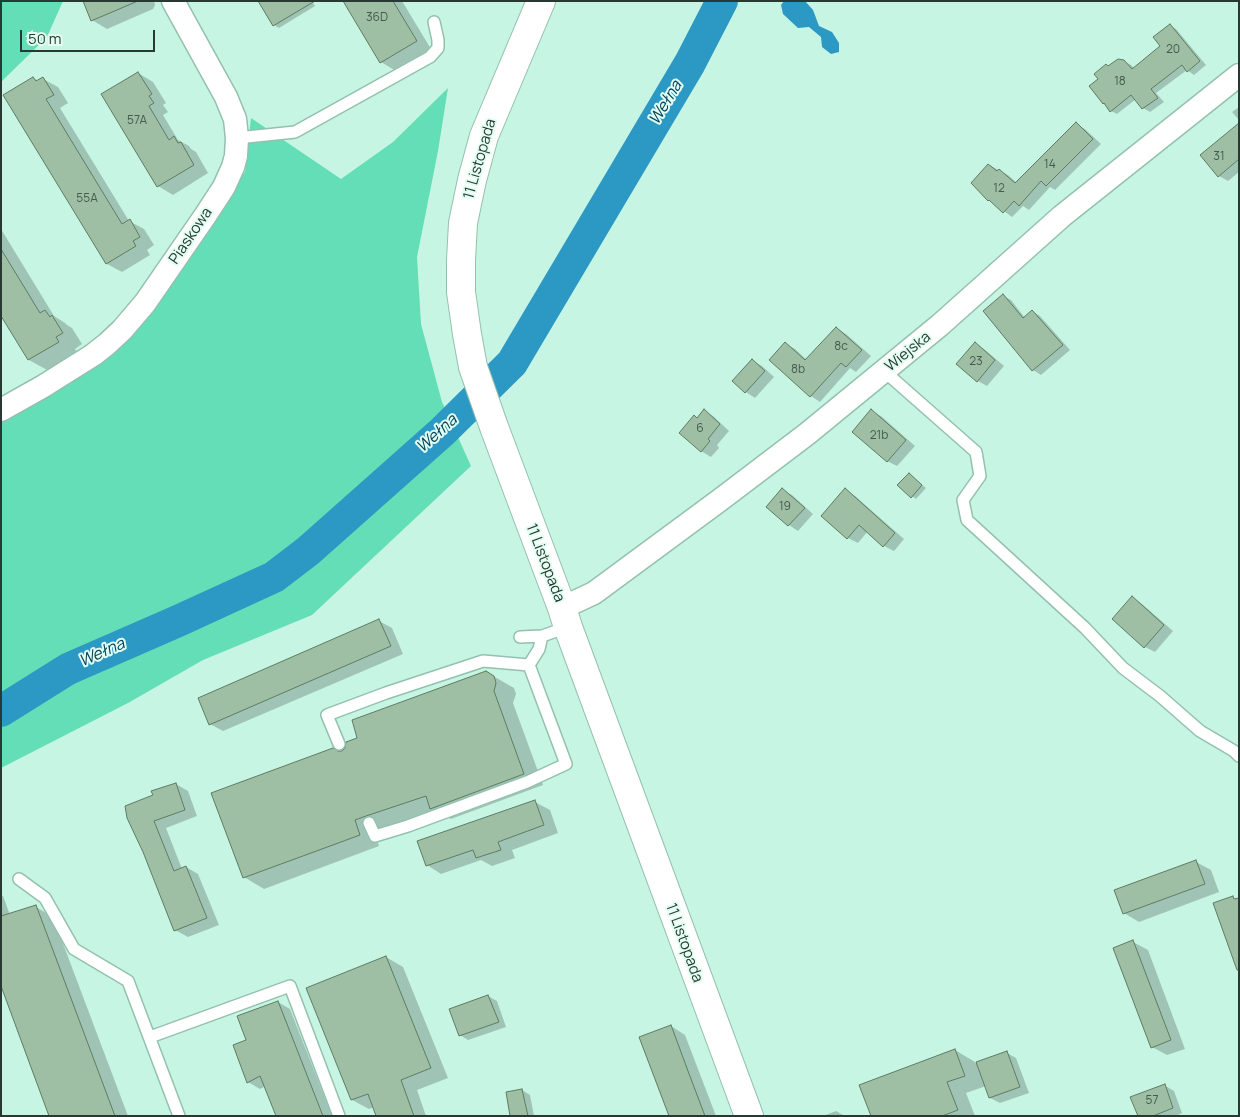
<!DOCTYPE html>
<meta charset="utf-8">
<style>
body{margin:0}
#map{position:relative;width:1240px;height:1117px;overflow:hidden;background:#c7f5e3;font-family:Manrope,sans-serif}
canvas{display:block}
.frame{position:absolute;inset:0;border:2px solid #273932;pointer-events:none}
.scale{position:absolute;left:20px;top:30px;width:135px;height:22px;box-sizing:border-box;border:2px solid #273932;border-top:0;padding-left:6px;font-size:15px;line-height:18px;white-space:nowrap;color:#273932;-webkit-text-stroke:4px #e2fdf2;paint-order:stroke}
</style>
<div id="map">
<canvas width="1240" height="1117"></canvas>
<div class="frame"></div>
<div class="scale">50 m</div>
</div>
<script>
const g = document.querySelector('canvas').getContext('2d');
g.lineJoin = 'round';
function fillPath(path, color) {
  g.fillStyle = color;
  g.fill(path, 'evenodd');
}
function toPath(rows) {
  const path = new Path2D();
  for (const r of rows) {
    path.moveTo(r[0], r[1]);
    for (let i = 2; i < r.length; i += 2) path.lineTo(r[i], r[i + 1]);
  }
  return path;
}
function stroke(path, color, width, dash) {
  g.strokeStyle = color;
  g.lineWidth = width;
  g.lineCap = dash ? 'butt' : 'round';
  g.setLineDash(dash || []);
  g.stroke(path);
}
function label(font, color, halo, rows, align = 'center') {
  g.font = font + ' Manrope,sans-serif';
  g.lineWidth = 4;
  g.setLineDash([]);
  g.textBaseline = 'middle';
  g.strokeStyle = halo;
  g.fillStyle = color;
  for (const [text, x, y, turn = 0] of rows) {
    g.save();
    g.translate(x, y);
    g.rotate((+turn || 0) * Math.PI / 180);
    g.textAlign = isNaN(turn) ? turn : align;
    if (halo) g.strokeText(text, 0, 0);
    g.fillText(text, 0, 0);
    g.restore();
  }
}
const green = toPath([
 [1,1,63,1,47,37,1,82],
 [448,88,438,151,417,257,421,324,442,402,471,466,312,615,203,660,128,703,1,768,1,418,146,315,245,172,251,118,341,179,393,142]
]);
const water = toPath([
 [784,1,805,1,813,10,819,26,832,32,839,43,839,52,831,54,822,47,821,37,809,27,798,28,783,14,781,5]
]);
const shadow = toPath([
 [84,1,154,1,155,5,153,9,107,29,92,20],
 [260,1,312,1,315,6,279,28,274,25],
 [344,1,402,1,431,49,396,71,381,62],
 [1170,26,1176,29,1206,65,1194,75,1187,70,1156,93,1164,102,1150,112,1143,108,1136,99,1117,114,1111,111,1103,103,1100,79,1109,67,1124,61,1131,65,1135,69,1162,46],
 [138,73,153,82,166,103,163,105,168,112,163,115,178,140,189,146,191,149,196,152,208,173,173,195,158,186,102,95],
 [33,78,39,81,43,79,58,87,68,103,60,108,129,221,144,229,154,245,147,250,150,255,122,272,107,264,5,95],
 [1239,107,1239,120,1232,112],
 [1076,124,1085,129,1101,144,1055,190,1050,187,1029,210,1023,206,1012,217,989,200,972,183,989,165,1008,175,1017,183],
 [1239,135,1239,172,1228,181,1219,176],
 [1,229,54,316,65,323,67,325,72,328,82,344,75,349,78,354,49,371,29,360,1,313],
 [1003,296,1011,300,1025,318,1032,311,1040,316,1070,350,1041,375,1033,370],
 [836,328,846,334,871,356,856,372,850,368,820,402,811,396,771,360,786,344,795,349,807,360],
 [975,344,984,349,1004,366,987,386,978,381],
 [753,361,762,366,774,377,755,398,746,392,734,381],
 [704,411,713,416,729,431,717,445,719,448,711,457,701,451,697,419],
 [871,411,881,416,915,446,897,466,887,461],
 [909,474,926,488,916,499,899,485],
 [782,490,792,495,813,514,798,531,789,525,768,506],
 [845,490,855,496,904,539,894,551,884,546,868,531,858,543,848,538],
 [1132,598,1142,604,1173,631,1155,652,1145,647],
 [379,621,392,628,403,654,223,731,210,724],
 [486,672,514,688,516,694,513,703,543,785,451,819,436,810,387,827,374,832,379,846,264,889,244,877,338,752,343,752,359,739],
 [176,784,188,791,197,816,166,828,182,869,186,867,198,874,219,925,188,937,175,930,144,851,154,796],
 [535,802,550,810,558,833,512,850,515,858,492,866,481,860,441,874,427,865],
 [1196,862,1211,870,1219,892,1139,922,1124,913],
 [1,895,3,896,10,915,36,907,53,917,128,1116,52,1116,1,980],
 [1133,942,1148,950,1185,1049,1167,1055,1152,1047],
 [386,957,403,967,448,1078,417,1090,426,1116,378,1116,375,1107,369,1109,352,1100,308,989],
 [488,996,497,1001,506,1027,468,1040,460,1035],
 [278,1002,290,1009,332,1116,277,1116,266,1086,260,1089,248,1082,248,1041],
 [671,1026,685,1035,716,1116,670,1116],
 [955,1050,975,1062,976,1064,1007,1053,1016,1058,1029,1093,1000,1103,990,1098,986,1086,966,1093,975,1116,872,1116],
 [1164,1085,1174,1091,1182,1113,1176,1116,1139,1116],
 [522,1090,530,1095,534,1116,512,1116],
 [836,1111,845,1116,823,1116]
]);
const river = toPath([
 [1,711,68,669,178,621,274,577,308,551,442,432,512,363,690,63,722,1]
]);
const building = toPath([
 [83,1,138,1,91,21,83,1],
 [258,1,315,1,273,26,258,1],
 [343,1,393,1,417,41,380,63,343,1],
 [1170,24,1200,61,1187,72,1182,65,1151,89,1158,98,1142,109,1131,95,1110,112,1104,103,1103,104,1089,86,1098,79,1094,74,1106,64,1108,66,1118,59,1124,60,1132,69,1160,46,1153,37,1170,24],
 [138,72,152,94,149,96,154,103,149,106,169,140,174,136,178,143,181,142,194,165,157,187,101,94,138,72],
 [33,77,36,81,43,77,54,95,46,99,122,224,130,219,140,237,133,241,136,246,106,264,3,95,33,77],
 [1076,122,1093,139,1046,186,1041,181,1019,206,1014,201,1003,213,989,200,988,201,971,183,988,164,997,171,999,169,1015,183,1076,122],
 [1239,123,1239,159,1218,177,1200,155,1239,123],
 [1,249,40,313,45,310,50,317,52,315,63,333,56,337,59,342,28,360,1,316,1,249],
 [1003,294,1023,318,1032,310,1063,345,1032,371,983,311,1003,294],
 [836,327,862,350,846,367,841,363,810,397,769,360,785,342,805,360,836,327],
 [975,342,995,360,977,382,956,364,975,342],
 [752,359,765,371,745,393,732,381,752,359],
 [704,409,720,424,708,439,710,441,701,452,679,433,694,415,697,418,704,409],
 [871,409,906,440,887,462,852,432,871,409],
 [909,473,922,485,911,498,897,485,909,473],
 [782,488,805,508,788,526,766,507,782,488],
 [845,488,895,533,883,547,859,525,847,539,821,516,845,488],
 [1132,596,1164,625,1144,648,1112,619,1132,596],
 [379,619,391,646,209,725,198,698,379,619],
 [486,671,494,676,496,683,494,691,524,774,430,809,426,796,366,816,355,820,360,835,243,878,211,793,333,748,338,751,342,751,345,748,346,742,357,738,352,720,486,671],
 [176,783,185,810,154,821,174,871,186,866,207,918,174,931,143,852,127,818,125,806,153,795,151,791,176,783],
 [535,800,544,825,498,842,501,850,476,858,473,850,426,866,417,841,535,800],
 [1196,860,1205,884,1123,914,1114,890,1196,860],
 [1233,896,1234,899,1239,898,1239,970,1237,970,1213,903,1233,896],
 [36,905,60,969,115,1116,49,1116,1,986,1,916,36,905],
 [1133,940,1171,1040,1151,1048,1113,948,1133,940],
 [386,956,431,1068,401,1080,414,1116,376,1116,368,1094,351,1100,306,988,386,956],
 [488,995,499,1022,459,1036,449,1009,488,995],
 [278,1001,323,1116,276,1116,260,1076,247,1083,233,1045,246,1040,237,1016,278,1001],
 [671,1025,688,1071,705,1116,669,1116,639,1037,671,1025],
 [955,1049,965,1076,947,1082,958,1110,942,1116,871,1116,859,1085,955,1049],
 [1007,1051,1020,1087,989,1098,976,1062,1007,1051],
 [1165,1084,1173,1108,1153,1116,1138,1116,1130,1097,1165,1084],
 [522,1089,528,1116,510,1116,506,1092,522,1089]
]);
const lane = toPath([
 [237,138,295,132,430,57,438,48,438,40,434,22],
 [884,371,976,452,980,476,963,500,967,520,1085,628,1123,668,1160,696,1200,731,1234,751,1239,756],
 [520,637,542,636],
 [529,665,539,649,542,636,568,627],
 [339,744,327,715,386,693,483,661,529,665,566,764,527,782,408,826,375,836,369,823],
 [19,879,45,898,74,949,128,981,179,1116],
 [150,1037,290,986,339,1116]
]);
const street = toPath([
 [1,410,42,387,93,355,107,344,122,330,145,303,205,216,224,187,233,167,236,156,237,138,235,119,226,97,173,1],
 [562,608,594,593,720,500,807,434,940,325,1062,216,1239,75]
]);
const secondary = toPath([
 [541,1,484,136,472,180,463,223,461,260,461,292,467,334,473,367,494,427,562,608,568,627,749,1116]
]);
const numberNames = [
 ["36D",377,18],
 ["20",1173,50],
 ["18",1120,82],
 ["57A",137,121],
 ["31",1219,157],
 ["14",1050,165],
 ["12",999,189],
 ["55A",87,199],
 ["8c",841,347],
 ["23",976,362],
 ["8b",798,370],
 ["6",700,429],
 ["21b",879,436],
 ["19",785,507],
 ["57",1152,1101]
];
const streetNames = [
 ["11 Listopada",480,159,-74],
 ["Piaskowa",191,236,-56],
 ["Wiejska",908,352,-39],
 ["11 Listopada",545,563,69],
 ["11 Listopada",684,943,70]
];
const waterNames = [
 ["Wełna",666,103,-59],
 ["Wełna",437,434,-42],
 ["Wełna",102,653,-24]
];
fillPath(green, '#63deb6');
fillPath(water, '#2c99c4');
fillPath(shadow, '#0003');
stroke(river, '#2c99c4', 32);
fillPath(building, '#9ebfa3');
stroke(building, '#5d7c62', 1);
stroke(lane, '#94c0af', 14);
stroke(street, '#94c0af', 25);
stroke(secondary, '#94c0af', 30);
stroke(lane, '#fff', 11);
stroke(street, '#fff', 22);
stroke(secondary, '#fff', 28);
label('12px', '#455a4e', null, numberNames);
label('15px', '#273932', '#e2fdf2', streetNames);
label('italic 16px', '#04435a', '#e2fdf2', waterNames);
</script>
